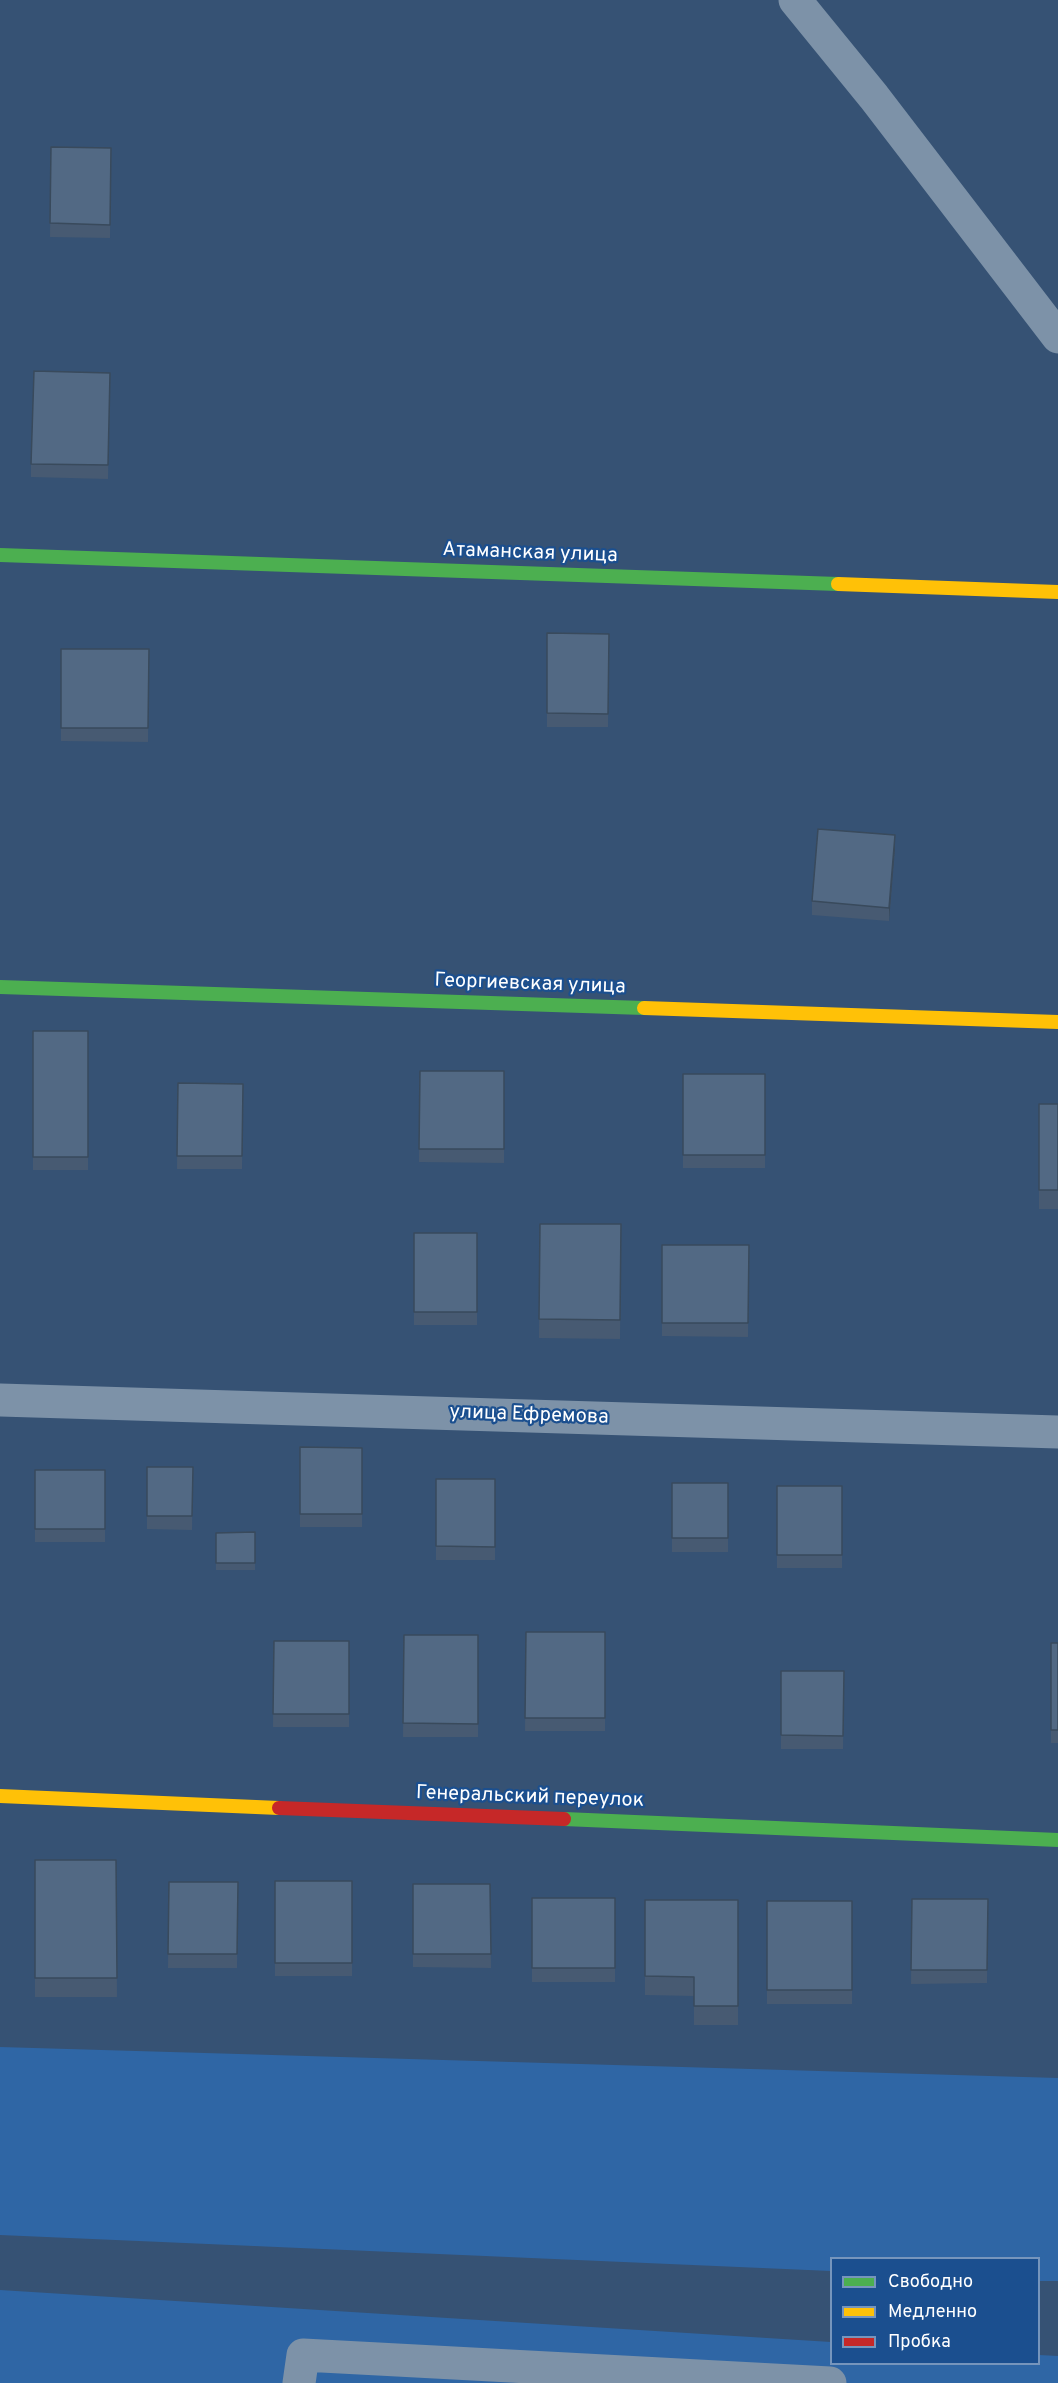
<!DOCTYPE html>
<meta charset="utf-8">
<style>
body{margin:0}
#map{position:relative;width:1058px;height:2383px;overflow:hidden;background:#365274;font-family:Overpass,sans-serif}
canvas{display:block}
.legend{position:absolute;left:830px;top:2257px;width:210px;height:108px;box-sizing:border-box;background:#1b4f8f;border:2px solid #7695bc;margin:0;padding:8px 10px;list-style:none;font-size:18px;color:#fff}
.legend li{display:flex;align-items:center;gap:12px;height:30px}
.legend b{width:30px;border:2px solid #7695bc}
</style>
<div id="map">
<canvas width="1058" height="2383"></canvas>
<ul class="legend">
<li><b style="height:8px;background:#4caf50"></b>Свободно</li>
<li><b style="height:8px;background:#ffc107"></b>Медленно</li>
<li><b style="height:8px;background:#c62828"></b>Пробка</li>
</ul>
</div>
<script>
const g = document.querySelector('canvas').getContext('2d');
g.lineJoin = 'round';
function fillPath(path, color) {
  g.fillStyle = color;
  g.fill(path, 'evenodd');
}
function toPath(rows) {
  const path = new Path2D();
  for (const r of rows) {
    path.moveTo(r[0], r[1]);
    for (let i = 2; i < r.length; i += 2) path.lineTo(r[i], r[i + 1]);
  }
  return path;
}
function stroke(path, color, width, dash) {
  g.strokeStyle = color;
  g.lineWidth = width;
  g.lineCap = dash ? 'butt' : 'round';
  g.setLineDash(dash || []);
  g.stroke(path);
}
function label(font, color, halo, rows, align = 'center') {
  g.font = font + ' Overpass,sans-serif';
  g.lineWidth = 4.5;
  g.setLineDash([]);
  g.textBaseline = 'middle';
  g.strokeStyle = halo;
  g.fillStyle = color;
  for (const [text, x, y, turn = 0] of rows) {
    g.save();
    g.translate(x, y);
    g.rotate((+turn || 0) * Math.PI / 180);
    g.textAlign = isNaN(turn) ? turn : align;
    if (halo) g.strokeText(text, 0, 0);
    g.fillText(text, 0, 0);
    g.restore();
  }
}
const green = toPath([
 [0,2047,1058,2078,1058,2281,1039,2281,1038,2258,832,2258,831,2271,0,2235],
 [0,2290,831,2342,832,2364,1038,2364,1039,2355,1058,2356,1058,2383,0,2383]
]);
const street = toPath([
 [795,0,874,97,1058,337],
 [0,1400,1058,1432],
 [299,2383,303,2355,830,2383]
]);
const fast = toPath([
 [0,555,838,584],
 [0,987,644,1008],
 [564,1819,1058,1840]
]);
const slow = toPath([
 [838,584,1058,592],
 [644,1008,1058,1022],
 [0,1796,279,1808]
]);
const jam = toPath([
 [279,1808,564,1819]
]);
const wall = toPath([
 [51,147,111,148,110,238,50,237],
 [110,373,108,479,31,477,31,464],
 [547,633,609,634,608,727,547,727],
 [61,649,149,649,148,742,61,741],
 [895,849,889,921,812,915,812,901],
 [33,1031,88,1031,88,1170,33,1170],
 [420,1071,504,1071,504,1163,419,1162],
 [683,1074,765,1074,765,1168,683,1168],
 [178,1083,243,1084,242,1169,177,1169],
 [1039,1104,1058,1104,1058,1209,1039,1209],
 [540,1224,621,1224,620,1339,539,1338],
 [414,1233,477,1233,477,1325,414,1325],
 [662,1245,749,1245,748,1337,662,1336],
 [300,1447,362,1448,362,1527,300,1527],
 [147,1467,193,1467,192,1530,147,1529],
 [35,1470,105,1470,105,1542,35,1542],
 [436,1479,495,1479,495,1560,436,1560],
 [672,1483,728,1483,728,1552,672,1552],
 [777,1486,842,1486,842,1568,777,1568],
 [255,1532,255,1570,216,1570,216,1533],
 [526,1632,605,1632,605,1731,525,1731],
 [404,1635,478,1635,478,1737,403,1737],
 [274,1641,349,1641,349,1727,273,1727],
 [1051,1643,1058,1643,1058,1743,1051,1743],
 [781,1671,844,1671,843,1749,781,1749],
 [35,1860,116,1860,117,1997,35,1997],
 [275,1881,352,1881,352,1976,275,1976],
 [169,1882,238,1882,237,1968,168,1968],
 [413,1884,490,1884,491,1968,413,1967],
 [532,1898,615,1898,615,1982,532,1982],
 [912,1899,988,1899,987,1983,911,1984],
 [645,1900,738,1900,738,2025,694,2025,694,1996,645,1995],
 [767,1901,852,1901,852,2004,767,2004]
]);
const shadedWall = toPath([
 [895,835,895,849,889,921,889,908]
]);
const building = toPath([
 [51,147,111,148,110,225,50,223,51,147],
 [34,371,110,373,108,465,31,464,34,371],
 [547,633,609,634,608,714,547,713,547,633],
 [61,649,149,649,148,728,61,728,61,649],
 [818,829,895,835,889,908,812,901,818,829],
 [33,1031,88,1031,88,1157,33,1157,33,1031],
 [420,1071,504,1071,504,1149,419,1149,420,1071],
 [683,1074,765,1074,765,1155,683,1155,683,1074],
 [178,1083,243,1084,242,1156,177,1156,178,1083],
 [1039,1104,1058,1104,1058,1190,1039,1190,1039,1104],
 [540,1224,621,1224,620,1320,539,1319,540,1224],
 [414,1233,477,1233,477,1312,414,1312,414,1233],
 [662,1245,749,1245,748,1323,662,1323,662,1245],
 [300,1447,362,1448,362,1514,300,1514,300,1447],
 [147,1467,193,1467,192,1516,147,1516,147,1467],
 [35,1470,105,1470,105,1529,35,1529,35,1470],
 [436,1479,495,1479,495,1547,436,1546,436,1479],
 [672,1483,728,1483,728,1538,672,1538,672,1483],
 [777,1486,842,1486,842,1555,777,1555,777,1486],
 [255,1532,255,1563,216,1563,216,1533,255,1532],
 [526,1632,605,1632,605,1718,525,1718,526,1632],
 [404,1635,478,1635,478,1724,403,1723,404,1635],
 [274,1641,349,1641,349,1714,273,1714,274,1641],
 [1051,1643,1058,1643,1058,1730,1051,1730,1051,1643],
 [781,1671,844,1671,843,1736,781,1735,781,1671],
 [35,1860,116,1860,117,1978,35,1978,35,1860],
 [275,1881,352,1881,352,1963,275,1963,275,1881],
 [169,1882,238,1882,237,1954,168,1954,169,1882],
 [413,1884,490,1884,491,1954,413,1954,413,1884],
 [532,1898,615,1898,615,1968,532,1968,532,1898],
 [912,1899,988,1899,987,1970,911,1970,912,1899],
 [645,1900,738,1900,738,2006,694,2006,694,1977,645,1976,645,1900],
 [767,1901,852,1901,852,1990,767,1990,767,1901]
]);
const streetNames = [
 ["Атаманская улица",530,554,2],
 ["Георгиевская улица",530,985,2],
 ["улица Ефремова",529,1416,2],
 ["Генеральский переулок",530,1798,2]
];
fillPath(green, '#2f66a5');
stroke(street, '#7d92a8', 33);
stroke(fast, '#4caf50', 14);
stroke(slow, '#ffc107', 14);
stroke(jam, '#c62828', 14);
fillPath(wall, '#475a72');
fillPath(shadedWall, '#394a5c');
fillPath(building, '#526984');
stroke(building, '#394a5c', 1.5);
label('20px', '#fff', '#1b4f8f', streetNames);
</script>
